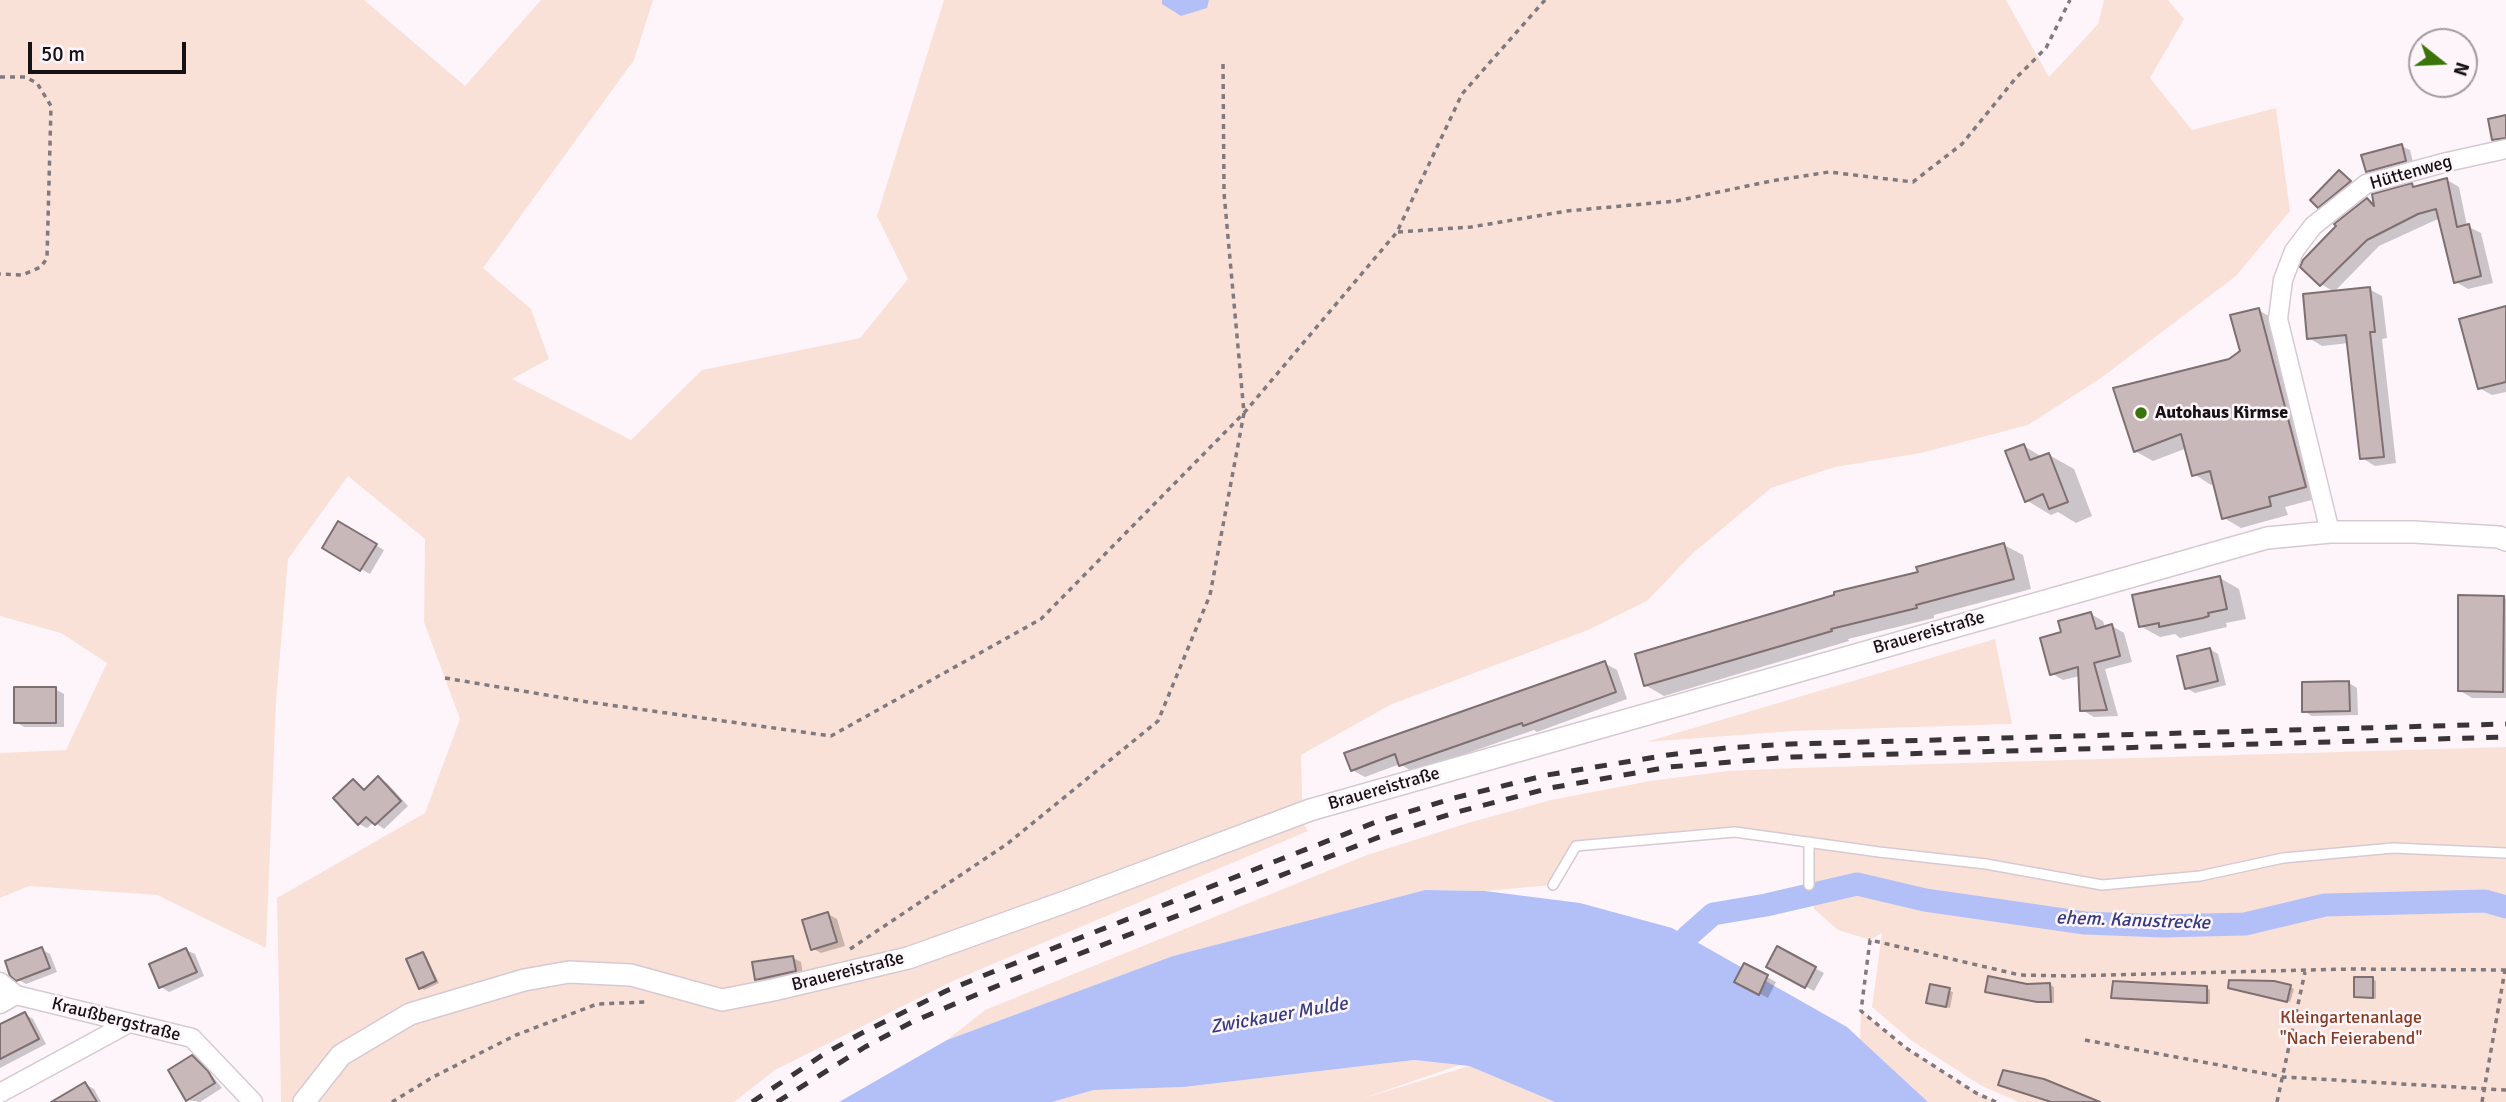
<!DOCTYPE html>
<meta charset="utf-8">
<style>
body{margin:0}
#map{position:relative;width:2506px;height:1102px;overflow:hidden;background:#fef5fb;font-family:Signika,sans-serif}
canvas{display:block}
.north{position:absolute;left:2408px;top:28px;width:70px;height:70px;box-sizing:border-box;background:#fef5fb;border:2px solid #a19a9f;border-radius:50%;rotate:108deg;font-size:19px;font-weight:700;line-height:28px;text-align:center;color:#151114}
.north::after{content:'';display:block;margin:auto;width:24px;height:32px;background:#3b7509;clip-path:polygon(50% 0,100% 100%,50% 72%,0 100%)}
.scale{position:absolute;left:28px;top:42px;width:158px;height:32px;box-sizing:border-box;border:4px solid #151114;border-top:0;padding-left:9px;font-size:21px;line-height:24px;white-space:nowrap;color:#151114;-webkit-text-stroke:5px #fef5fb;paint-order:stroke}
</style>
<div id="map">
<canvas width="2506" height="1102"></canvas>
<div class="north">N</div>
<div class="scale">50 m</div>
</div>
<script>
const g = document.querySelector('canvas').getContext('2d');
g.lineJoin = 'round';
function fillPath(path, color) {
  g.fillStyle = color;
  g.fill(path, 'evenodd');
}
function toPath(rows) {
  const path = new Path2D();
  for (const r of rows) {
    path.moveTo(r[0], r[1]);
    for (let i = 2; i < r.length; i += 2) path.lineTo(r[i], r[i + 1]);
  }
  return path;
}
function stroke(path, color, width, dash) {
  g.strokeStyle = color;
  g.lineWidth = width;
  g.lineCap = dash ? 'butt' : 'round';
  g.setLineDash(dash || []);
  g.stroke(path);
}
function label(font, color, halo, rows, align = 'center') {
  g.font = font + ' Signika,sans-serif';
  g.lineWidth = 5;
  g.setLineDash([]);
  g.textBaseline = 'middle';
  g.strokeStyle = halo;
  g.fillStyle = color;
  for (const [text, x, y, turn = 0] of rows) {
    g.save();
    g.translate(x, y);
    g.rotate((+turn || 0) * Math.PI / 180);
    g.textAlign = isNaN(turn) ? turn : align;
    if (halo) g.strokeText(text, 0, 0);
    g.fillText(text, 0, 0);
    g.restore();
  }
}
const green = toPath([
 [0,0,364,0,465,86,541,0,653,0,634,60,483,268,531,309,549,359,512,379,631,440,702,370,860,338,908,279,877,216,944,0,2006,0,2049,77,2098,24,2104,0,2168,0,2184,19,2150,78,2192,130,2276,108,2290,211,2236,276,2101,378,2028,425,1921,453,1835,467,1771,488,1692,554,1647,601,1588,630,1390,705,1301,755,1303,823,1308,831,955,980,775,1070,734,1102,281,1102,277,898,425,813,460,719,424,622,425,539,348,476,288,559,276,702,266,948,157,895,29,886,0,898,0,753,66,750,107,663,61,633,0,616],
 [1995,639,2012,724,1793,731,1646,742],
 [2506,747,2506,1102,2019,1102,1980,1085,1912,1041,1872,1007,1882,933,1870,940,1838,930,1814,909,1809,842,1735,832,1576,846,1553,885,1485,891,1425,890,1174,956,947,1040,985,1010,1367,855,1468,823,1551,800,1650,781,1728,771,1797,768],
 [1861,1011,1906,1048,1976,1093,1996,1102,1928,1102,1860,1039],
 [1414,1060,1460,1065,1361,1099,1469,1066,1555,1102,1052,1102,1094,1090,1184,1087]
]);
const water = toPath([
 [1162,0,1209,0,1207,8,1181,16,1162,4],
 [1425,890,1485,891,1580,903,1672,928,1847,1027,1928,1102,1555,1102,1469,1066,1414,1060,1184,1087,1094,1090,1052,1102,839,1102,947,1040,1173,956]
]);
const shadow = toPath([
 [2506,117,2506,144,2502,144,2493,139],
 [2401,146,2410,150,2414,166,2376,176,2367,171],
 [2340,172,2358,187,2327,211,2319,206],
 [2447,180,2459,187,2467,226,2481,233,2493,283,2468,289,2456,282,2440,218,2379,246,2334,292,2321,284,2367,200,2376,205,2412,185,2416,188],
 [2369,289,2382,296,2387,338,2382,339,2396,463,2375,466,2362,458,2349,343,2322,346,2309,338],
 [2506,308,2506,392,2492,395,2479,388],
 [2258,310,2276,320,2323,497,2285,507,2288,515,2241,528,2224,518,2215,484,2211,485,2194,474,2187,448,2153,461,2135,451,2242,352],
 [2024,446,2042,457,2049,455,2074,469,2092,516,2076,523,2058,512,2051,515,2026,500],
 [339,524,384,550,370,574,324,548],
 [2004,545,2023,555,2031,589,1934,615,1934,618,1848,639,1849,641,1664,696,1645,685,1920,573],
 [2220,578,2239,589,2246,619,2226,623,2227,627,2180,638,2175,634,2160,637,2140,626],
 [2504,597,2506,599,2506,698,2472,698,2459,690],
 [2091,614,2103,621,2105,628,2112,626,2124,633,2132,662,2105,669,2118,716,2094,717,2082,710,2080,676,2063,680,2051,673,2063,633],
 [2210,649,2218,654,2226,685,2195,693,2186,688],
 [1604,663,1617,670,1627,699,1537,732,1534,730,1413,772,1400,764,1365,777,1352,770],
 [2349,683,2357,688,2358,715,2312,716,2304,711],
 [55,689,64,694,64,727,24,727,16,722],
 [379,779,387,783,408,806,384,829,374,822,367,828,359,824,353,781,366,790],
 [828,914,837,919,845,946,821,953,812,948],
 [1778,948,1824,973,1814,991,1768,966],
 [41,949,50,954,57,972,26,984,17,979],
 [186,950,195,954,204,976,169,992,161,987],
 [423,954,426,956,439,983,424,990,421,987],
 [793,958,801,962,803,975,765,984,756,979],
 [1745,965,1776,982,1768,998,1745,986],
 [2373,979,2376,981,2376,999,2355,996],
 [2050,985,2054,987,2054,1003,2042,1003,1990,993],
 [1931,986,1953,992,1950,1008,1931,1004],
 [2290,987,2294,989,2290,1002,2233,989],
 [2207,988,2210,990,2210,1004,2117,999,2113,997],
 [25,1014,33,1019,46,1044,0,1068,0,1026],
 [192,1057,201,1062,222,1088,200,1102,187,1100],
 [85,1084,94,1089,101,1102,55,1102]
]);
const canal = toPath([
 [1687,937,1713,914,1766,905,1857,884,1925,900,2085,923,2163,926,2245,924,2325,905,2485,901,2506,907]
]);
const building = toPath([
 [2506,115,2506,138,2492,140,2488,119,2506,115],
 [2402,144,2406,161,2366,172,2361,155,2402,144],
 [2339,170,2351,181,2318,208,2310,200,2339,170],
 [2447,178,2457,227,2469,224,2481,276,2454,283,2436,209,2418,214,2367,240,2320,286,2300,267,2303,260,2336,226,2334,224,2367,198,2374,206,2372,194,2412,183,2413,187,2447,178],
 [2370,287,2375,332,2370,332,2384,457,2360,459,2346,335,2307,339,2303,294,2370,287],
 [2506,306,2506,382,2478,389,2459,319,2506,306],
 [2259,308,2306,487,2269,497,2271,506,2222,519,2210,471,2192,476,2181,434,2134,452,2113,388,2229,359,2240,351,2230,315,2259,308],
 [2024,444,2030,460,2049,453,2068,502,2049,509,2043,494,2025,502,2005,451,2024,444],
 [338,521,377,544,360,571,322,548,338,521],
 [2004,543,2014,579,1916,605,1917,608,1831,629,1832,631,1644,686,1635,654,1834,595,1834,592,1918,572,1916,567,2004,543],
 [2220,576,2227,609,2208,613,2209,616,2203,618,2159,627,2159,623,2139,627,2132,595,2220,576],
 [2458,595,2504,596,2503,692,2458,691,2458,595],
 [2091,612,2096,629,2112,624,2120,656,2094,663,2107,710,2080,711,2078,667,2050,675,2040,638,2061,632,2058,621,2091,612],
 [2210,648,2218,681,2185,689,2177,656,2210,648],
 [1605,661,1616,692,1523,726,1522,723,1399,766,1395,754,1351,771,1344,753,1605,661],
 [2349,681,2350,711,2302,712,2302,682,2349,681],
 [14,687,56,687,56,723,14,723,14,687],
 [378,776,401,801,375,825,366,817,358,825,333,798,353,779,364,790,378,776],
 [828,912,837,942,811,950,802,920,828,912],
 [1777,946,1816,967,1805,988,1766,967,1777,946],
 [42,947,50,968,16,981,10,976,5,961,42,947],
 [186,948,197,972,159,988,149,964,186,948],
 [423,952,436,981,419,989,406,959,423,952],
 [793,956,796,971,755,980,752,962,793,956],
 [1744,963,1768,975,1759,995,1734,982,1744,963],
 [1988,976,2027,984,2050,983,2051,1002,2037,1002,1985,992,1988,976],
 [2354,977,2373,977,2373,998,2354,997,2354,977],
 [2229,980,2274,981,2291,985,2287,1002,2228,988,2229,980],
 [2113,981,2207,986,2207,1003,2111,998,2113,981],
 [1930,984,1950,988,1946,1007,1926,1003,1930,984],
 [25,1012,39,1039,0,1059,0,1024,25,1012],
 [192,1055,208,1071,215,1083,186,1101,168,1070,192,1055],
 [2003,1070,2044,1079,2100,1102,2051,1102,1998,1085,2003,1070],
 [85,1082,97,1102,51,1102,85,1082]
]);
const path = toPath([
 [0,77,25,77,37,83,51,106,47,258,41,267,22,275,0,274],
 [1398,232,1471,227,1567,211,1676,201,1771,181,1829,172,1913,182,1962,144,2015,79,2046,48,2070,0],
 [445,678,588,702,831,736,1041,619,1244,413,1397,232,1462,94,1545,0],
 [850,949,1007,844,1158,721,1210,595,1244,413,1224,193,1223,61],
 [2085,1040,2283,1077,2506,1090],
 [392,1102,433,1077,516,1035,597,1004,647,1002],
 [1996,1102,1976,1093,1906,1048,1861,1011,1870,940,2020,975,2067,976,2351,969,2506,970],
 [2277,1102,2305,972],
 [2482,1102,2505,970]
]);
const service = toPath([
 [1809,842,1809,885],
 [1553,885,1576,846,1735,832,1879,852,1986,864,2102,885,2200,876,2283,858,2393,848,2506,853]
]);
const minor = toPath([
 [2330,532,2278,319,2283,280,2294,251,2313,226,2366,184,2447,162,2506,149],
 [0,982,16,995,192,1038,253,1102],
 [0,1004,16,995],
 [0,1093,129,1023]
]);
const tertiary = toPath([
 [304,1102,341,1055,410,1014,524,980,569,972,631,975,722,1000,773,990,908,958,1062,903,1310,810,2267,538,2330,532,2414,532,2499,537,2506,540]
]);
const rail = toPath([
 [752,1102,824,1054,860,1034,946,991,990,973,1376,822,1454,798,1547,775,1668,755,1726,748,1791,744,2506,724],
 [777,1102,865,1047,912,1022,997,986,1382,836,1457,812,1550,788,1669,767,1792,757,2506,737]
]);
const markers = [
 [2141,413,7,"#3b7509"]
];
const streetNames = [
 ["Hüttenweg",2411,173,-16],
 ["Brauereistraße",1929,633,-16],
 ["Brauereistraße",1384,789,-16],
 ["Brauereistraße",848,972,-14],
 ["Kraußbergstraße",116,1020,14]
];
const poiNames = [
 ["Autohaus Kirmse",2155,413]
];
const parkNames = [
 ["Kleingartenanlage",2351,1018],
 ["\"Nach Feierabend\"",2351,1039]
];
const waterNames = [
 ["ehem. Kanustrecke",2133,921,2],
 ["Zwickauer Mulde",1279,1016,-10]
];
fillPath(green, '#fae1d8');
fillPath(water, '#b3c0f8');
fillPath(shadow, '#0003');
stroke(canal, '#b3c0f8', 23);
fillPath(building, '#c9b8ba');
stroke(building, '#7e6f71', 2);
stroke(service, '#d7c9d2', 12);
stroke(minor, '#d7c9d2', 21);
stroke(tertiary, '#d7c9d2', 24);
stroke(path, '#80797e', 3.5, [5, 5]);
stroke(service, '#fff', 9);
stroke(minor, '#fff', 18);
stroke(tertiary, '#fff', 21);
stroke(rail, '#383437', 5, [12, 12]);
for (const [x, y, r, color] of markers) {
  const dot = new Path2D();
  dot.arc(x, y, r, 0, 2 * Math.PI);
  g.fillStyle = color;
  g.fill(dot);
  stroke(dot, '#fef5fb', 2.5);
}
label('18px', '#151114', '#fef5fb', streetNames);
label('bold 18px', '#151114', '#fef5fb', poiNames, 'left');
label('18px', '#853b1f', '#fef5fb', parkNames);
label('italic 19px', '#333c7d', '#fef5fb', waterNames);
</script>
